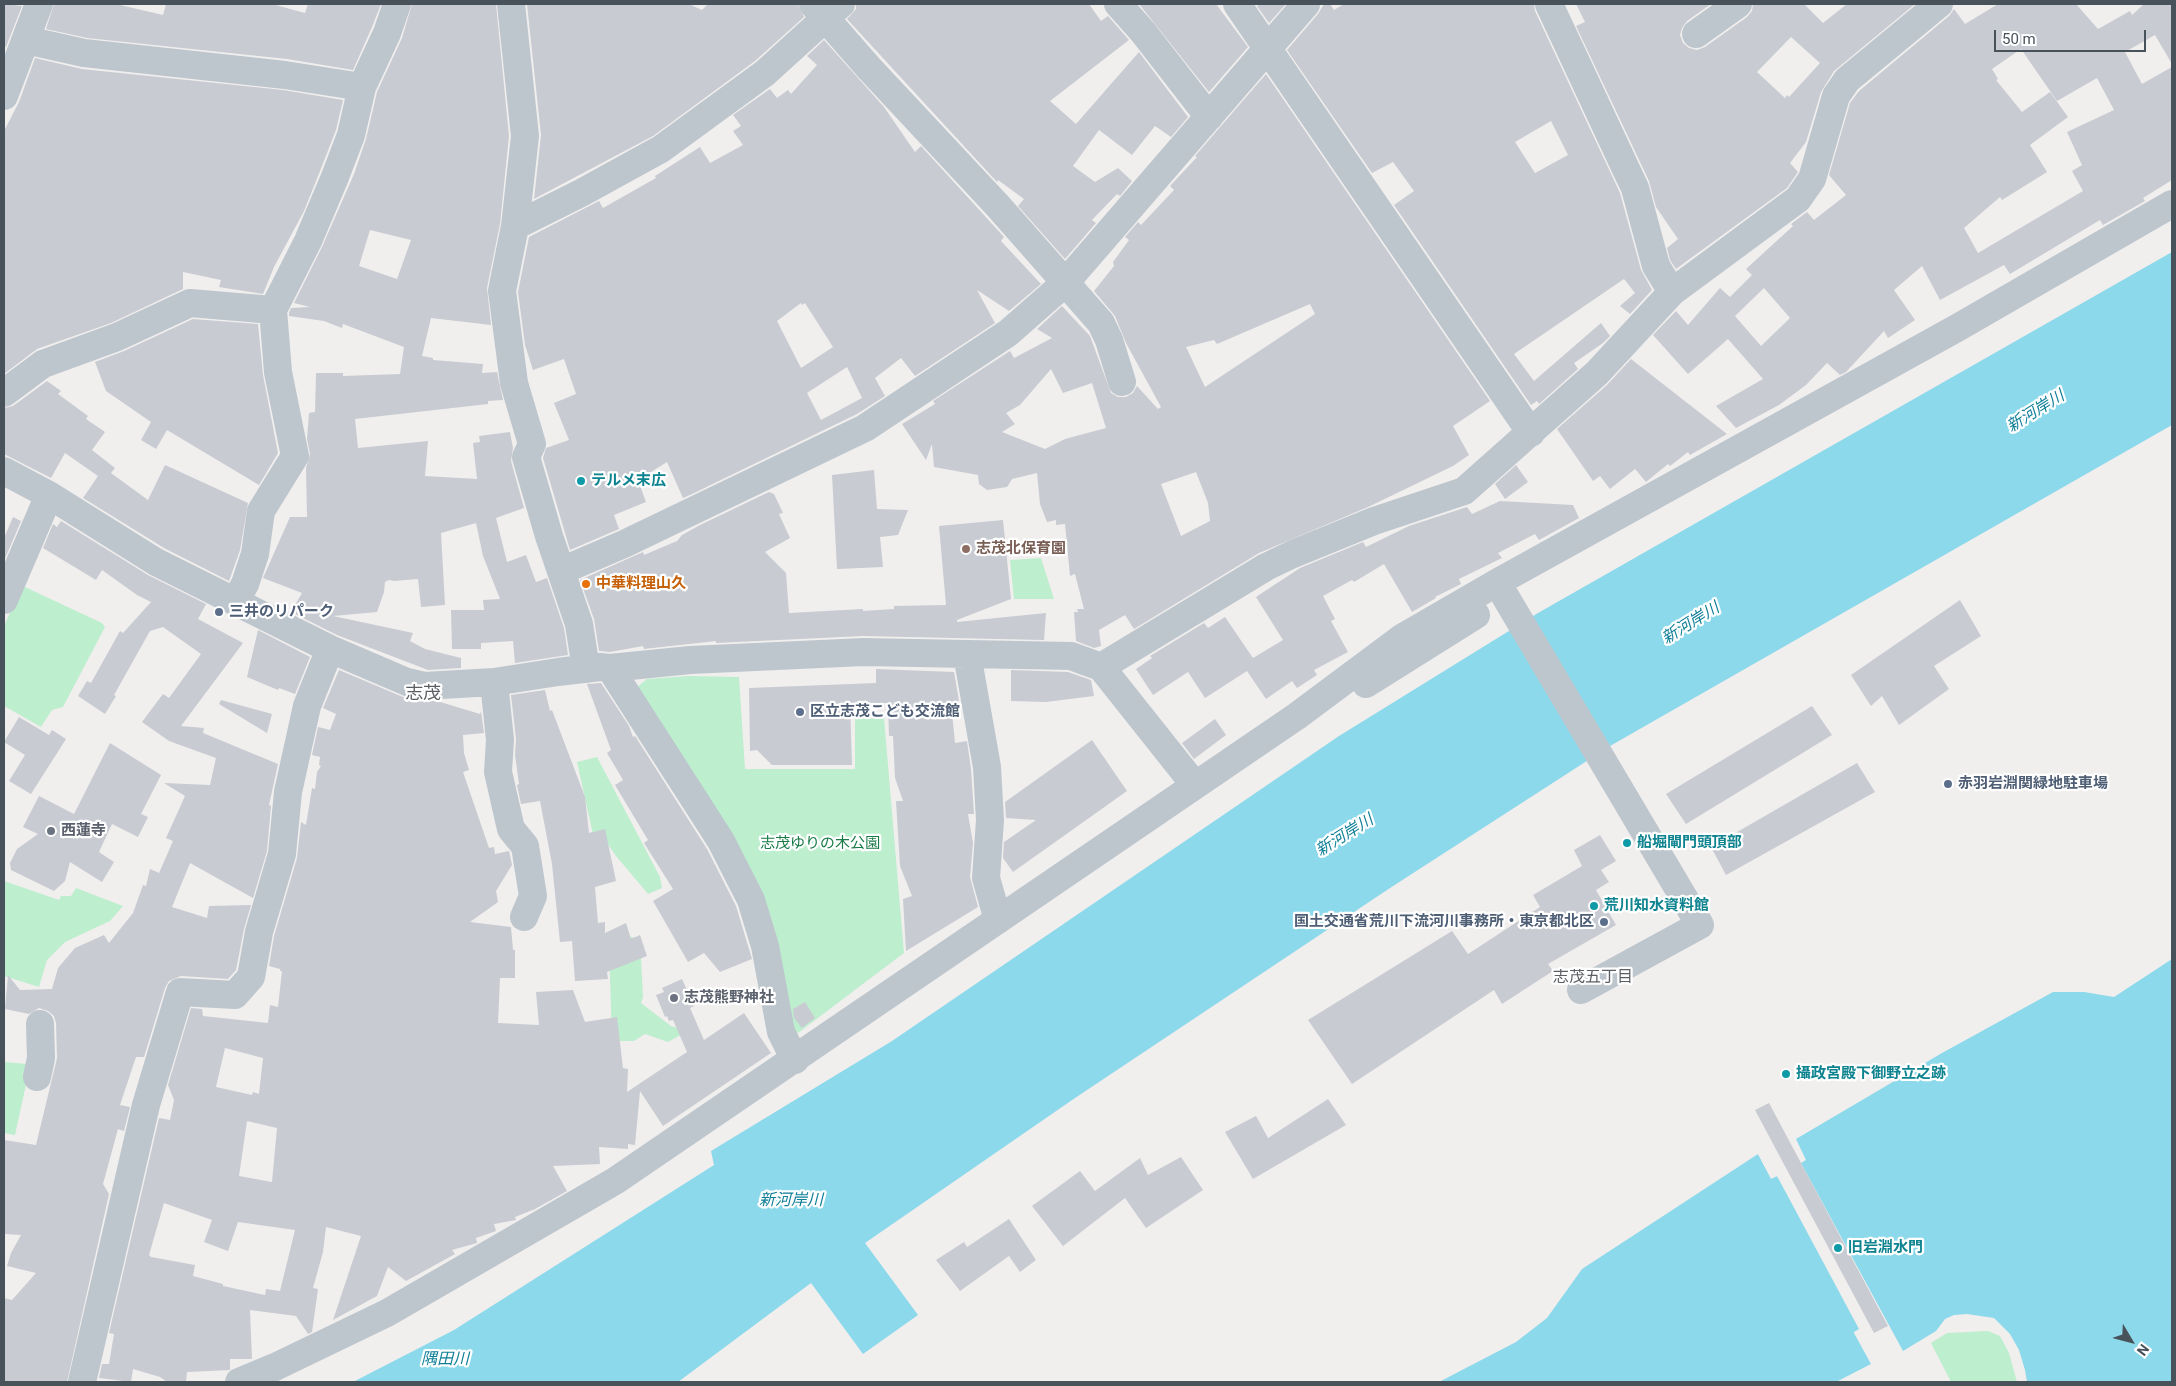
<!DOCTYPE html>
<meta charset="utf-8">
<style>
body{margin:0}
#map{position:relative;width:2176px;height:1386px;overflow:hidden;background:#f1eeee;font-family:Roboto,sans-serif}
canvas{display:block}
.frame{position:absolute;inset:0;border:5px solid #47525b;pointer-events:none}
.north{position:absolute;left:2106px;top:1316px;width:50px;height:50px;-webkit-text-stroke:4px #fff;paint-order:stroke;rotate:127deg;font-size:14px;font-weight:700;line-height:20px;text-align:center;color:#47525b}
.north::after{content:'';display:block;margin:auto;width:18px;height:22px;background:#47525b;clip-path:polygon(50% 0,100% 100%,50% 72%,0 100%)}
.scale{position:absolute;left:1994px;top:30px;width:152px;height:22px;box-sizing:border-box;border:2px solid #47525b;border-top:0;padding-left:6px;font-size:15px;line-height:18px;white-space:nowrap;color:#47525b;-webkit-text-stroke:4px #fff;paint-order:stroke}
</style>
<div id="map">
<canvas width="2176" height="1386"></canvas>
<div class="frame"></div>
<div class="north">N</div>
<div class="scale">50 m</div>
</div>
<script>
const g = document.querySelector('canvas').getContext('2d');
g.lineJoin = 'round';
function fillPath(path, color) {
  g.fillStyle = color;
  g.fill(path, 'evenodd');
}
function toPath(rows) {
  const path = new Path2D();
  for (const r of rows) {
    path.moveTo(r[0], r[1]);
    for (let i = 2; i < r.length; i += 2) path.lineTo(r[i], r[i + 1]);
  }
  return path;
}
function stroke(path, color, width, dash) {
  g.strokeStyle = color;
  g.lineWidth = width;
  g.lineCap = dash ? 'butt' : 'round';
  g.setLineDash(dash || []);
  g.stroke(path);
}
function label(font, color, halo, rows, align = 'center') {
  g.font = font + ' Roboto,"Noto Sans JP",sans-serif';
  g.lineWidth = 4.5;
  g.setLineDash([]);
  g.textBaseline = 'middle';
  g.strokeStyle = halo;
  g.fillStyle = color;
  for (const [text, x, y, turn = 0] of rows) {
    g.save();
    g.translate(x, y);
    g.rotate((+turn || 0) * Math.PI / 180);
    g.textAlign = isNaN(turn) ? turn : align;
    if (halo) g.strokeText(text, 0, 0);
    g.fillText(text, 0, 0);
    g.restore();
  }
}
const green = toPath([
 [1041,558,1054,599,1014,599,1010,560],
 [21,587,25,587,102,623,105,627,63,707,52,710,41,727,4,706,4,626],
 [688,676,739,677,745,769,855,769,855,719,884,718,904,953,798,1033,790,1027,775,967,632,691,647,679],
 [597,757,660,877,662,888,648,894,616,856,605,840,594,839,577,762],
 [4,881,59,900,61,896,71,896,76,888,123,906,110,921,65,942,47,960,39,987,4,976],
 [615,934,636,938,641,959,643,997,641,1003,671,1026,688,1031,668,1042,645,1034,634,1041,612,1041,609,945],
 [4,1062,27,1064,27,1080,15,1135,4,1133],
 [1988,1331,2000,1336,2009,1353,2017,1382,1951,1382,1931,1343,1947,1333]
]);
const water = toPath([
 [2172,252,2172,425,1610,746,1390,888,1075,1098,865,1243,918,1315,863,1354,811,1283,678,1382,353,1382,454,1330,714,1165,711,1151,892,1041,1339,736,1538,613],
 [2172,959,2172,1382,2027,1382,2025,1370,2019,1350,2010,1334,1994,1318,1967,1314,1954,1315,1945,1319,1936,1331,1903,1351,1801,1163,1806,1160,1796,1139,1942,1053,2053,992,2084,992,2114,997],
 [1758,1154,1771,1178,1777,1176,1870,1324,1854,1333,1871,1364,1836,1382,1439,1382,1516,1342,1547,1318,1582,1269]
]);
const pier = toPath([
 [1757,1152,1760,1152,1772,1175,1787,1170,1871,1326,1857,1333,1873,1363,1873,1366,1854,1332,1859,1329,1777,1176,1771,1179]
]);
const building = toPath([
 [4,4,22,6,6,47,4,46],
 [54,4,116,4,163,15,166,4,272,4,305,13,308,4,381,4,372,27,353,70,287,59,87,38,46,29],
 [412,4,496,4,509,136,500,224,487,288,491,325,431,318,422,356,433,358,433,360,483,364,482,373,497,372,503,400,488,401,488,404,355,419,358,448,428,441,425,476,477,479,473,443,480,442,479,436,510,432,513,448,511,461,524,508,496,518,507,562,526,555,536,582,547,578,564,628,568,655,515,663,513,641,481,643,481,649,452,649,451,610,484,610,483,600,500,599,483,556,476,523,441,533,445,605,421,607,418,579,394,581,389,580,385,582,384,592,377,612,333,616,413,633,410,641,425,649,461,658,461,668,428,670,337,635,291,612,302,593,263,578,290,517,307,517,306,468,310,454,307,439,309,413,315,412,316,373,343,373,343,376,400,374,404,347,343,324,342,328,324,321,289,316,289,313,291,308,310,307,294,303,322,247,354,174,366,139,377,92,402,38],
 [370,230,411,240,397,279,359,266],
 [527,4,689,4,702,10,708,4,798,4,804,17,755,61,653,136,534,199,541,135],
 [856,4,1089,4,1101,21,1108,16,1129,40,1050,101,1076,124,1139,52,1188,117,1171,137,1155,126,1132,155,1099,130,1073,166,1095,182,1118,168,1132,181,1120,196,1117,194,1092,220,1096,223,1065,259,1018,206,1024,199,998,180,997,182,847,19,856,9],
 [1139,4,1216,4,1248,47,1209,92],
 [1260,4,1286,4,1269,23,1257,6],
 [1324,4,1330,4,1334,10,1344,4,1534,4,1535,11,1620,193,1641,270,1652,290,1630,314,1620,306,1635,293,1624,279,1514,354,1534,381,1601,323,1610,336,1603,343,1574,363,1578,369,1539,404,1537,401,1531,405,1394,205,1414,191,1393,162,1372,173,1287,50,1318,14],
 [1551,121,1568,155,1535,173,1515,142],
 [1576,4,1711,4,1687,21,1682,28,1680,35,1683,43,1689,48,1697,50,1705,47,1747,17,1752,11,1753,4,1804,4,1823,23,1847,4,1915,4,1834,71,1821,92,1806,142,1790,163,1798,172,1787,188,1676,269,1670,260,1667,248,1678,239,1656,207,1649,181,1576,26,1585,22],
 [1791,37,1820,63,1789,97,1787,95,1785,98,1757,72],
 [1998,4,2076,4,2098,29,2130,11,2132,15,2144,4,2172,4,2172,64,2155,35,2125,52,2142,84,2172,67,2172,180,2143,198,2145,201,2103,225,2100,220,2010,274,2004,265,1940,300,1922,266,1894,290,1915,320,1888,338,1884,331,1846,372,1840,375,1827,363,1806,385,1779,405,1736,428,1716,406,1763,379,1728,339,1688,374,1653,335,1676,311,1688,325,1720,288,1730,297,1752,275,1746,269,1793,226,1791,224,1807,212,1814,220,1846,195,1829,175,1850,103,1859,91,1949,16,1954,9,1965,24],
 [2021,49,2057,101,2097,78,2114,110,2067,132,2082,165,2072,171,2083,191,1978,253,1964,228,2000,197,2002,200,2047,172,2030,145,2068,117,2050,92,2022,112,1996,80,1998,79,1992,69],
 [1764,288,1790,318,1761,346,1735,316],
 [824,40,884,107,915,152,921,146,1004,237,1001,241,1041,284,1009,311,977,290,995,323,915,376,901,358,875,378,885,396,857,414,690,495,683,498,667,462,638,480,646,502,614,515,619,529,570,550,543,458,546,448,569,440,554,403,576,394,564,359,533,370,525,345,518,292,529,237,599,201,603,208,656,178,655,176,700,147,710,163,743,145,733,131,741,126,733,115,770,89,777,98,788,90,791,94,817,65,807,56],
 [801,303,802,305,805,303,833,347,801,368,777,321],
 [847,367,862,398,821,420,807,393],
 [35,58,82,69,283,90,343,100,336,130,320,171,304,211,274,267,263,294,219,287,221,280,183,272,183,289,111,323,37,349,4,374,4,131,19,102],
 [1266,74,1490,401,1453,426,1469,455,1453,466,1368,507,1259,553,1134,629,1125,615,1099,630,1101,646,1094,648,1076,641,1074,612,1078,612,1077,609,1084,609,1075,574,1070,576,1065,524,1056,525,1056,520,1047,522,1040,504,1037,473,1012,479,1007,487,987,490,979,484,978,475,934,467,932,444,926,460,902,424,935,404,933,401,1010,351,1014,358,1052,338,1037,329,1062,306,1090,336,1111,393,1118,397,1126,397,1133,393,1137,386,1158,409,1161,407,1126,343,1115,316,1094,291,1114,266,1113,262,1129,240,1125,237,1138,222,1141,225,1174,190,1170,186,1197,157,1195,156],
 [1310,304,1315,314,1205,387,1186,347,1214,340,1217,344],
 [1051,369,1063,393,1092,383,1106,428,1065,439,1045,449,1002,432,1015,424,1006,413,1020,405],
 [1196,472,1208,503,1210,521,1181,536,1161,484],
 [193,319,258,324,263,375,278,453,259,485,167,430,156,449,141,440,151,422,106,391,95,362,124,351],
 [1631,359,1727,434,1690,455,1688,452,1670,466,1668,464,1646,482,1635,469,1610,489,1600,476,1593,481,1557,429,1607,385],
 [47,381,61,391,58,394,88,416,86,419,105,432,92,450,115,468,111,473,148,500,165,465,248,503,240,550,229,581,164,548,83,498,98,476,65,453,51,478,4,454,4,408,13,406],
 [1516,465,1528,482,1505,499,1495,484],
 [874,470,877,509,908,510,898,535,880,537,883,567,837,569,832,475],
 [769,492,774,494,783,513,779,514,790,538,765,552,786,573,789,613,863,609,863,611,894,609,894,606,946,605,939,526,1003,520,1011,599,957,620,957,622,1046,613,1044,640,863,636,716,643,716,641,644,649,643,646,610,652,599,651,594,619,580,580,643,552,644,555,677,541,682,535,700,525],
 [1500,501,1573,505,1579,518,1539,540,1535,534,1498,553,1502,558,1459,579,1461,584,1435,597,1436,598,1412,612,1384,564,1354,582,1352,580,1323,596,1335,619,1331,621,1348,652,1314,670,1317,675,1297,688,1292,681,1266,699,1247,671,1205,698,1188,672,1153,695,1136,669,1152,658,1150,656,1204,623,1208,628,1225,617,1253,658,1283,640,1256,597,1300,568,1363,542,1366,547,1409,526,1467,507,1472,514],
 [13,517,21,521,4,561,4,538],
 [61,521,148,575,206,604,198,619,243,643,181,726,204,728,203,733,278,764,269,805,271,806,267,851,253,898,190,863,172,907,207,918,209,906,251,905,244,929,236,970,228,979,181,976,169,981,165,988,144,1057,136,1057,120,1105,130,1107,124,1131,118,1129,103,1184,109,1194,67,1382,4,1382,4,1298,12,1300,36,1273,7,1266,11,1253,21,1235,4,1234,4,1140,36,1145,57,1058,56,1023,54,1016,48,1011,39,1008,29,1014,5,1009,8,975,20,990,52,989,58,968,75,948,104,935,109,943,133,913,143,885,146,886,150,869,159,873,173,841,166,838,185,796,164,783,210,785,216,758,169,741,142,722,163,694,169,698,201,654,163,627,150,631,114,695,116,696,105,714,78,696,87,681,91,683,120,631,123,633,151,602,137,595,102,570,96,580,43,548,53,524,57,527],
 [1960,600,1981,636,1934,666,1949,689,1899,725,1882,696,1871,706,1851,675],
 [258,630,310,657,295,694,279,688,278,690,247,677],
 [876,669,954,672,959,701,951,702,955,743,967,741,971,769,974,814,968,814,973,843,970,877,978,907,906,951,903,899,912,896,900,866,896,801,903,801,895,778,893,736,889,736,888,703,850,703,852,765,772,765,757,750,750,751,749,688,876,683],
 [339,670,403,697,421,701,437,701,480,714,481,711,484,733,463,735,464,753,469,770,463,772,489,848,494,847,495,854,509,851,512,865,496,891,498,902,470,922,511,927,513,950,515,950,515,978,500,978,498,1023,539,1025,536,992,573,990,585,1022,617,1017,623,1068,628,1069,627,1092,687,1052,673,1020,669,1021,667,1016,665,1017,656,995,664,992,662,988,682,979,694,1006,690,1008,704,1040,744,1013,771,1053,663,1126,640,1091,635,1145,628,1144,628,1149,599,1147,600,1164,553,1166,567,1191,535,1209,515,1217,516,1220,494,1224,496,1231,476,1238,477,1243,452,1250,455,1254,406,1281,388,1267,377,1296,333,1320,361,1236,326,1227,323,1252,313,1288,318,1289,312,1332,308,1334,296,1316,250,1310,252,1359,230,1359,230,1370,187,1372,186,1382,167,1382,160,1377,133,1369,131,1382,99,1378,102,1364,109,1364,114,1334,109,1333,159,1118,170,1120,174,1100,168,1085,191,1008,202,1009,203,1016,268,1023,270,1005,278,1007,282,971,280,971,280,969,269,966,274,936,297,858,301,822,306,825,312,788,315,789,317,772,321,766,319,765,320,757,312,755,318,727,330,730,336,714,323,708],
 [225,1048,263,1058,259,1094,253,1092,252,1095,216,1087],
 [247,1121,277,1128,272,1182,239,1176],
 [164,1203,212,1220,204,1242,228,1251,238,1222,295,1230,280,1291,266,1289,265,1295,223,1286,223,1284,193,1276,195,1265,151,1257,149,1255],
 [1011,670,1068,672,1091,680,1094,696,1046,702,1011,701],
 [601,683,629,726,633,737,635,736,707,849,736,906,752,959,720,972,704,953,688,962,653,901,673,889,644,843,648,840,615,785,623,780,607,753,611,750,587,684],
 [545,690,550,711,552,710,585,797,589,833,605,829,616,881,595,887,598,923,605,922,605,933,626,923,631,939,640,935,647,956,607,972,608,979,575,981,572,941,560,942,552,864,540,801,521,804,517,785,519,784,515,755,516,739,511,695],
 [221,700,272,714,267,733,219,704],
 [1812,706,1832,735,1686,824,1666,794],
 [19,717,49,735,52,730,66,739,31,794,9,781,25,755,4,742],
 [1215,719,1226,735,1194,759,1182,743],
 [1092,740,1127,791,1013,872,1003,858,1004,842,1036,820,1006,818,1005,802],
 [110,743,161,775,141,814,148,817,138,837,112,824,99,852,114,862,102,882,70,862,65,881,54,891,11,870,10,863,17,849,38,834,23,827,39,796,74,814],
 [1857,763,1875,792,1726,875,1711,847],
 [1600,835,1616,861,1601,870,1609,882,1596,890,1616,925,1548,964,1553,971,1502,1004,1494,990,1352,1084,1308,1020,1452,931,1468,954,1540,907,1533,895,1582,866,1574,850],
 [805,1002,815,1018,802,1028,794,1018,793,1009],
 [1328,1099,1346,1125,1253,1179,1225,1132,1256,1116,1268,1138],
 [1769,1103,1888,1326,1874,1333,1755,1110],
 [1181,1157,1203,1190,1146,1228,1125,1198,1063,1246,1032,1206,1080,1171,1095,1191,1140,1158,1148,1175],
 [1009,1219,1036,1260,1020,1272,1009,1256,960,1291,936,1260,964,1242,967,1247]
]);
const minor = toPath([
 [511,4,525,136,515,226,502,291,514,383,532,444,526,457,549,536,579,624,586,669],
 [813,4,869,68,998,206,1101,323,1109,340,1122,382],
 [1118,4,1143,32,1209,117],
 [1237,4,1531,433],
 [1549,4,1625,167,1635,188,1656,266,1672,292],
 [1696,34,1738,4],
 [26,40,84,53,285,75,362,87],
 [4,96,39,4],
 [515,226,581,193,661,149,765,73,841,4],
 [4,393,43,364,117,337,190,303,273,310,308,241,335,177,351,135,362,87,387,33,397,4],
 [4,471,49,495,156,562,330,649,407,682,424,686,494,682,558,672,600,667,610,668,690,660,864,652,1071,656,1101,667,1194,784],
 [561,571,624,544,865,428,1008,333,1065,283,1306,4],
 [1505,596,1700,925,1581,990],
 [4,600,49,495],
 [235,602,245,584,255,554,261,511,295,456,278,372,273,310],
 [967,654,987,767,990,820,986,878,998,920],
 [1101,667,1266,567,1293,554,1374,521,1464,491,1597,373,1672,292,1798,199,1812,179,1836,96,1847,80,1939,4],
 [610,668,721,841,751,900,765,946,781,1032,795,1060],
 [494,682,500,740,498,772,511,829,525,846,533,896,524,917],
 [1366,684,1476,615],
 [37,1077,41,1058,40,1024],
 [82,1382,146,1105,180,992,235,995,251,977,259,932,282,854,288,792,307,706,330,649],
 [239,1382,275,1367,387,1313,615,1181,1297,716,1403,637,1498,582,1957,328,2172,204]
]);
const markers = [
 [581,481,5,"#0f9aa8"],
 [966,549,5,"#8d6e63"],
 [586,584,5,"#e8710a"],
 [219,612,5,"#5c6f8a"],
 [800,712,5,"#5c6f8a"],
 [1948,784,5,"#5c6f8a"],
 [51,831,5,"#6b7280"],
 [1627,843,5,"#0f9aa8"],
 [1594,906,5,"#0f9aa8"],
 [1604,922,5,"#5c6f8a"],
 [674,998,5,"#6b7280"],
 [1786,1074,5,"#0f9aa8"],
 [1838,1248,5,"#0f9aa8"]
];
const cultureNames = [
 ["テルメ末広",591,481],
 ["船堀閘門頭頂部",1637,843],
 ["荒川知水資料館",1604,906],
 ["攝政宮殿下御野立之跡",1796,1074],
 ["旧岩淵水門",1848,1248]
];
const educationNames = [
 ["志茂北保育園",976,549]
];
const foodNames = [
 ["中華料理山久",596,584]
];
const serviceNames = [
 ["三井のリパーク",229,612],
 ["区立志茂こども交流館",810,712],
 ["赤羽岩淵関緑地駐車場",1958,784],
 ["国土交通省荒川下流河川事務所・東京都北区",1594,922,"right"]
];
const worshipNames = [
 ["西蓮寺",61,831],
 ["志茂熊野神社",684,998]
];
const parkNames = [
 ["志茂ゆりの木公園",820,844]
];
const waterNames = [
 ["新河岸川",2036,412,-32],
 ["新河岸川",1691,624,-32],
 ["新河岸川",1345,836,-32],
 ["新河岸川",791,1201],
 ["隅田川",445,1360]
];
const neighbourhoodNames = [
 ["志茂五丁目",1593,978]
];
const quarterNames = [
 ["志茂",423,694]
];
fillPath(green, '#bdeece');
fillPath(water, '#8bd9ea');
fillPath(pier, '#f1eeee');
fillPath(building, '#c8cbd1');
stroke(minor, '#bdc6cd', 28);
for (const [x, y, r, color] of markers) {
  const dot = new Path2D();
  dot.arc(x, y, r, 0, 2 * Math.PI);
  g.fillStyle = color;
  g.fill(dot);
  stroke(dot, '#fff', 2);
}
label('bold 15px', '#0d838f', '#fff', cultureNames, 'left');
label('bold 15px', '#785e54', '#fff', educationNames, 'left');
label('bold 15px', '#c56008', '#fff', foodNames, 'left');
label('bold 15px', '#4e5e75', '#fff', serviceNames, 'left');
label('bold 15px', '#5b616d', '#fff', worshipNames, 'left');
label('15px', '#197b46', '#fff', parkNames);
label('italic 16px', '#0f7f97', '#fff', waterNames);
label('16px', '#5b5f63', '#fff', neighbourhoodNames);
label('18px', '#5b5f63', '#fff', quarterNames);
</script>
